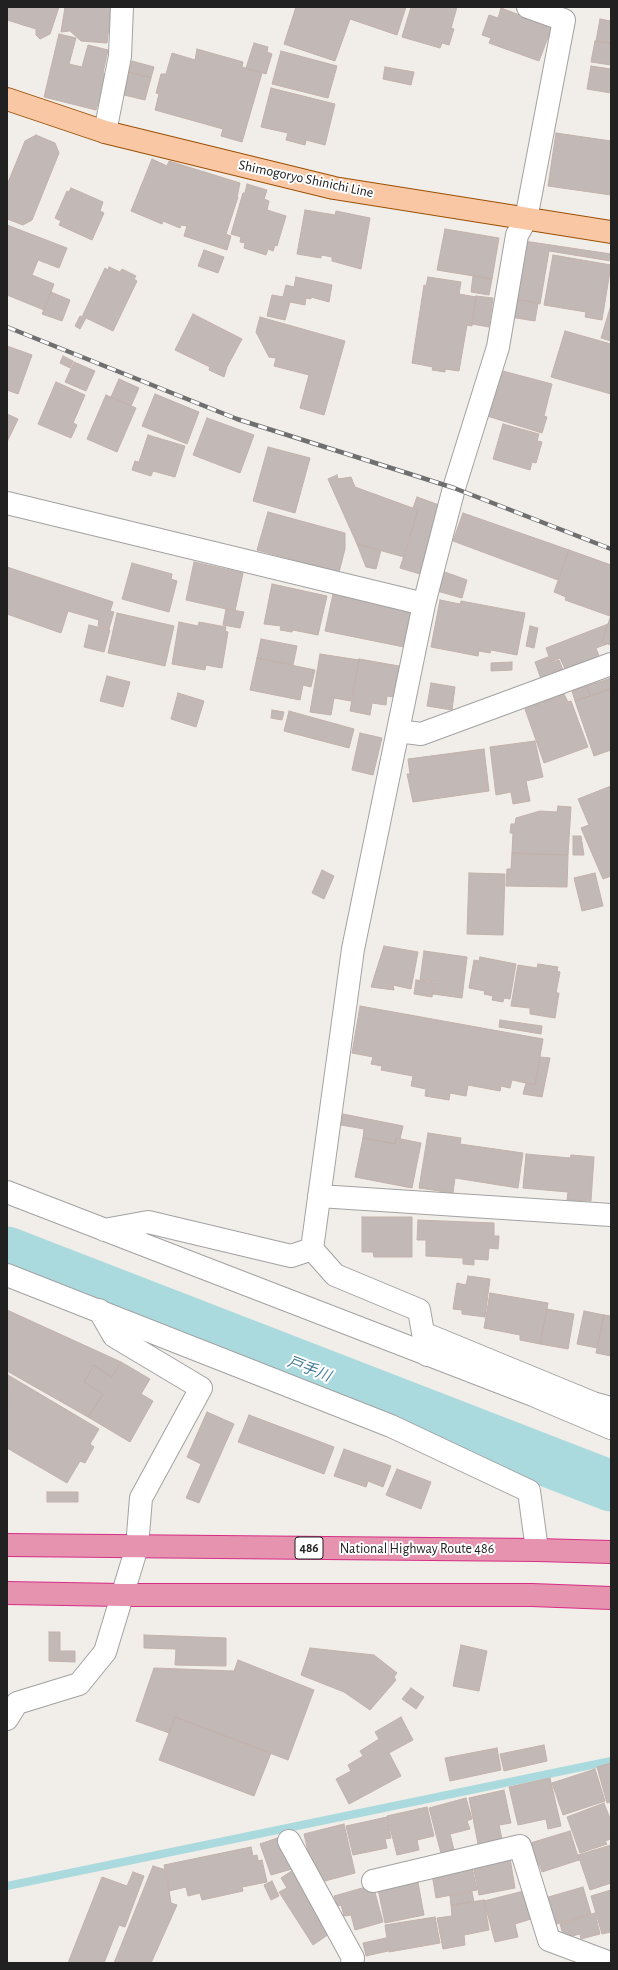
<!DOCTYPE html>
<meta charset="utf-8">
<style>
body{margin:0}
#map{position:relative;width:618px;height:1970px;overflow:hidden;background:#f1ede8;font-family:"Alegreya Sans",sans-serif}
canvas{display:block}
.frame{position:absolute;inset:0;border:8px solid #212121;pointer-events:none}
</style>
<div id="map">
<canvas width="618" height="1970"></canvas>
<div class="frame"></div>
</div>
<script>
const g = document.querySelector('canvas').getContext('2d');
g.lineJoin = 'round';
function toPath(rows) {
  const path = new Path2D();
  for (const r of rows) {
    path.moveTo(r[0], r[1]);
    for (let i = 2; i < r.length; i += 2) path.lineTo(r[i], r[i + 1]);
  }
  return path;
}
function stroke(path, color, width, dash) {
  g.strokeStyle = color;
  g.lineWidth = width;
  g.lineCap = dash ? 'butt' : 'round';
  g.setLineDash(dash || []);
  g.stroke(path);
}
function fillPath(path, color) {
  g.fillStyle = color;
  g.fill(path, 'evenodd');
}
function label(font, color, halo, rows, align = 'center') {
  g.font = font + ' "Alegreya Sans","Noto Sans JP",sans-serif';
  g.lineWidth = 4;
  g.setLineDash([]);
  g.textBaseline = 'middle';
  g.strokeStyle = halo;
  g.fillStyle = color;
  for (const [text, x, y, turn = 0] of rows) {
    g.save();
    g.translate(x, y);
    g.rotate((+turn || 0) * Math.PI / 180);
    g.textAlign = isNaN(turn) ? turn : align;
    if (halo) g.strokeText(text, 0, 0);
    g.fillText(text, 0, 0);
    g.restore();
  }
}
const stream = toPath([
 [7,1886,611,1761]
]);
const river = toPath([
 [7,1252,611,1486]
]);
const building = toPath([
 [7,7,59,7,50,34,40,39,36,35,36,29,7,20,7,7],
 [65,7,111,7,107,43,81,41,70,31,61,32,65,7],
 [296,7,406,7,397,35,350,19,335,61,284,44,296,7],
 [411,7,457,7,451,28,454,29,449,45,442,43,440,48,402,37,411,7],
 [501,8,552,27,539,61,489,43,491,38,482,35,489,15,498,18,501,8],
 [600,19,611,21,611,43,596,41,600,19],
 [59,34,76,38,69,64,82,67,88,45,108,50,103,73,106,74,100,103,98,103,96,110,44,97,59,34],
 [595,41,611,43,611,65,591,62,595,41],
 [254,43,268,47,267,52,272,54,266,74,246,68,254,43],
 [197,49,243,62,242,67,262,73,242,142,221,136,223,129,155,110,159,94,156,93,161,74,166,74,172,53,195,60,197,49],
 [281,51,337,66,328,98,272,84,281,51],
 [132,61,154,67,151,78,129,72,132,61],
 [591,66,611,69,611,93,587,89,591,66],
 [385,67,414,72,411,85,383,79,385,67],
 [129,72,151,78,145,100,124,95,129,72],
 [271,88,335,104,325,145,306,140,305,145,286,140,288,133,261,127,271,88],
 [556,133,611,141,611,195,548,186,556,133],
 [36,135,55,143,59,153,32,220,23,225,7,219,7,185,25,141,36,135],
 [152,159,167,166,169,161,240,183,237,197,238,197,226,234,231,236,227,250,184,236,187,226,181,225,180,228,163,221,162,224,131,211,152,159],
 [247,184,267,190,264,199,269,201,267,210,286,216,277,246,275,245,273,251,268,249,266,255,244,248,245,243,240,242,241,237,231,234,243,193,245,193,247,184],
 [71,188,103,202,100,211,104,213,92,240,59,225,61,221,55,218,67,191,69,192,71,188],
 [305,210,335,215,336,211,370,218,361,269,332,261,332,257,321,255,321,258,297,254,305,210],
 [7,225,67,248,59,268,38,260,32,275,54,284,44,310,7,295,7,225],
 [445,229,499,238,492,279,437,270,445,229],
 [524,241,611,254,611,261,549,251,540,304,515,299,524,241],
 [204,250,224,257,218,273,198,266,204,250],
 [553,255,611,265,602,320,585,317,586,312,544,305,553,255],
 [109,267,120,272,122,269,136,276,134,279,137,281,113,331,86,318,80,329,75,326,80,316,82,317,105,268,108,270,109,267],
 [473,276,492,279,489,295,471,292,473,276],
 [296,277,332,285,329,302,311,297,311,299,306,298,305,305,290,302,285,320,267,316,272,295,283,297,286,285,294,287,296,277],
 [428,277,461,282,459,294,476,297,472,326,467,325,459,371,445,369,445,372,432,370,433,367,412,363,424,285,426,286,428,277],
 [51,292,70,300,62,321,42,314,51,292],
 [476,296,493,298,489,327,472,324,476,296],
 [515,299,538,303,535,321,510,317,515,299],
 [611,305,611,341,601,338,611,305],
 [193,314,242,339,227,367,224,377,209,370,210,367,175,350,193,314],
 [260,317,345,341,324,415,300,408,309,375,274,366,276,358,269,357,256,332,260,317],
 [565,331,611,344,611,394,551,377,565,331],
 [7,346,32,355,18,394,7,390,7,346],
 [63,356,73,361,70,368,60,363,63,356],
 [74,362,95,371,86,391,65,382,74,362],
 [499,370,552,384,544,416,547,417,542,433,487,416,499,370],
 [119,379,139,388,131,406,111,397,119,379],
 [56,382,85,395,73,423,77,425,71,438,38,424,56,382],
 [155,394,199,412,187,444,142,426,155,394],
 [106,395,136,408,117,452,87,439,106,395],
 [7,414,18,419,7,442,7,414],
 [207,418,254,435,240,473,193,455,207,418],
 [503,424,539,434,537,441,542,442,536,463,532,462,530,470,493,459,503,424],
 [148,435,185,446,175,477,153,471,151,476,132,470,135,461,139,462,148,435],
 [268,447,310,458,295,513,253,501,268,447],
 [337,475,338,479,351,477,355,487,418,510,404,557,357,544,328,479,337,475],
 [417,497,442,506,420,574,400,568,418,510,413,508,417,497],
 [268,512,345,533,345,549,339,572,257,550,268,512],
 [463,513,569,550,558,580,453,541,463,513],
 [357,544,381,550,376,569,366,567,357,544],
 [569,550,611,565,610,616,565,600,566,597,554,592,569,550],
 [194,562,243,573,235,611,186,600,194,562],
 [132,563,172,574,171,579,177,581,169,612,122,599,132,563],
 [7,567,113,602,110,611,114,612,109,629,98,626,99,620,68,611,61,633,7,614,7,567],
 [442,571,467,580,462,598,437,591,442,571],
 [272,584,327,596,318,635,293,630,292,632,280,630,281,626,264,624,272,584],
 [333,594,411,610,404,647,325,631,333,594],
 [440,600,460,604,461,601,525,613,517,655,491,650,490,653,479,651,478,656,431,647,440,600],
 [226,609,244,612,240,628,223,625,226,609],
 [117,613,174,626,165,666,108,653,117,613],
 [611,615,611,645,602,642,611,615],
 [179,622,198,626,199,622,226,627,225,631,228,632,222,668,206,665,205,670,172,664,179,622],
 [608,624,602,642,607,644,596,648,599,656,565,669,560,658,551,662,546,648,608,624],
 [89,625,110,630,104,652,84,647,89,625],
 [530,626,538,628,534,648,526,646,530,626],
 [261,639,297,646,293,665,257,658,261,639],
 [320,654,359,660,351,701,334,698,331,715,310,712,320,654],
 [548,657,551,663,559,660,563,670,541,679,535,662,548,657],
 [257,658,315,670,311,687,303,685,300,700,250,690,257,658],
 [359,659,399,666,394,697,387,696,386,705,372,703,370,715,350,711,359,659],
 [512,662,512,670,491,671,491,663,512,662],
 [107,676,130,682,123,707,100,701,107,676],
 [611,678,611,689,590,696,587,686,611,678],
 [431,683,455,687,452,710,427,706,431,683],
 [587,686,590,696,575,701,572,691,587,686],
 [611,689,611,750,594,756,575,701,611,689],
 [178,693,204,701,196,727,171,719,178,693],
 [564,694,568,702,571,701,588,747,544,763,525,709,564,694],
 [272,710,284,712,282,720,271,718,272,710],
 [289,711,354,729,349,748,284,731,289,711],
 [360,733,382,738,373,775,352,770,360,733],
 [535,741,543,777,526,781,530,801,513,804,511,792,496,795,490,747,535,741],
 [484,749,489,791,413,802,407,774,410,774,408,759,484,749],
 [611,786,611,876,603,879,581,828,589,825,578,799,611,786],
 [558,806,571,807,568,855,512,853,513,833,510,833,511,824,515,824,516,818,540,811,557,812,558,806],
 [573,836,581,836,584,855,573,855,573,836],
 [512,853,568,855,567,887,506,886,507,869,511,869,512,853],
 [322,870,334,876,324,899,312,893,322,870],
 [469,873,505,874,503,935,467,934,469,873],
 [595,873,603,906,582,911,574,878,595,873],
 [384,946,418,952,411,989,393,985,394,990,371,987,384,946],
 [424,951,467,957,462,998,433,994,435,982,420,980,424,951],
 [480,957,516,964,510,999,504,998,503,1002,492,1000,493,996,484,994,485,991,469,988,474,960,479,961,480,957],
 [538,964,558,967,557,971,560,972,556,993,559,993,555,1018,530,1014,530,1008,511,1006,518,965,537,968,538,964],
 [416,980,434,983,432,997,414,994,416,980],
 [360,1006,543,1039,535,1085,512,1080,510,1088,501,1086,500,1091,468,1085,466,1096,450,1093,449,1100,425,1096,426,1089,411,1086,413,1076,381,1070,382,1066,371,1064,373,1057,352,1053,360,1006],
 [500,1020,542,1026,541,1034,499,1027,500,1020],
 [540,1057,550,1058,542,1097,523,1094,526,1083,535,1085,540,1057],
 [343,1114,403,1126,400,1139,396,1138,395,1144,363,1138,364,1129,341,1125,343,1114],
 [428,1133,461,1138,460,1144,523,1153,518,1188,455,1178,453,1193,419,1188,428,1133],
 [363,1138,395,1144,396,1138,421,1143,412,1188,355,1177,363,1138],
 [526,1154,570,1158,571,1155,594,1157,591,1201,567,1200,568,1192,523,1188,526,1154],
 [362,1217,412,1217,412,1257,374,1257,373,1252,362,1252,362,1217],
 [418,1220,494,1223,494,1236,499,1236,498,1249,489,1248,488,1260,474,1259,474,1265,463,1264,463,1258,426,1256,426,1240,417,1240,418,1220],
 [468,1276,490,1279,485,1317,462,1314,462,1310,453,1309,457,1283,466,1285,468,1276],
 [490,1293,548,1303,540,1344,520,1340,520,1335,484,1328,490,1293],
 [547,1309,574,1314,568,1349,540,1344,547,1309],
 [7,1310,121,1362,112,1377,94,1365,84,1382,103,1394,88,1417,7,1371,7,1310],
 [584,1311,604,1315,597,1348,577,1344,584,1311],
 [604,1315,611,1316,611,1356,596,1353,604,1315],
 [121,1362,150,1379,141,1394,153,1401,130,1442,88,1417,103,1394,84,1382,94,1365,112,1377,121,1362],
 [8,1375,99,1429,90,1444,94,1447,85,1463,80,1461,67,1483,7,1448,8,1375],
 [207,1412,234,1424,199,1503,186,1498,201,1464,187,1457,207,1412],
 [249,1415,334,1447,324,1474,238,1442,249,1415],
 [344,1449,391,1466,383,1487,368,1481,366,1487,334,1476,344,1449],
 [397,1469,431,1482,421,1509,386,1495,397,1469],
 [47,1492,78,1492,78,1502,47,1502,47,1492],
 [49,1632,60,1632,60,1651,75,1651,75,1662,49,1661,49,1632],
 [144,1635,226,1638,226,1666,175,1665,176,1649,144,1648,144,1635],
 [461,1645,487,1651,479,1691,453,1686,461,1645],
 [310,1648,374,1655,397,1673,394,1677,396,1680,370,1710,344,1692,301,1675,310,1648],
 [238,1660,314,1690,288,1760,175,1717,169,1733,136,1721,154,1668,234,1671,238,1660],
 [411,1688,424,1697,416,1709,402,1699,411,1688],
 [175,1717,271,1753,254,1796,159,1760,175,1717],
 [401,1717,413,1740,389,1753,401,1776,349,1804,336,1779,351,1771,348,1765,363,1756,360,1751,379,1739,375,1732,401,1717],
 [544,1745,547,1761,504,1771,500,1754,544,1745],
 [497,1748,501,1770,450,1781,445,1758,497,1748],
 [611,1763,611,1802,607,1803,597,1767,611,1763],
 [595,1769,605,1801,563,1815,552,1783,595,1769],
 [550,1778,561,1826,548,1829,546,1819,518,1825,509,1787,550,1778],
 [504,1790,511,1823,499,1825,503,1844,479,1849,469,1798,504,1790],
 [466,1798,472,1819,467,1821,470,1829,450,1834,454,1850,441,1853,429,1808,466,1798],
 [604,1803,611,1821,611,1839,605,1841,607,1844,580,1853,567,1817,604,1803],
 [427,1807,434,1836,417,1840,419,1850,397,1855,387,1816,427,1807],
 [387,1817,391,1838,385,1839,387,1848,353,1855,346,1826,387,1817],
 [344,1824,355,1873,321,1882,317,1867,312,1868,304,1834,344,1824],
 [570,1831,579,1860,542,1872,539,1864,534,1866,527,1844,570,1831],
 [283,1836,292,1869,271,1875,260,1844,283,1836],
 [611,1845,611,1883,590,1890,578,1855,611,1845],
 [251,1847,253,1856,257,1855,258,1861,262,1860,267,1882,242,1887,243,1891,202,1900,200,1893,188,1896,186,1887,169,1891,164,1865,251,1847],
 [510,1858,515,1888,479,1895,473,1865,510,1858],
 [153,1866,166,1870,171,1903,177,1905,151,1963,114,1963,153,1866],
 [472,1867,477,1890,436,1898,432,1874,472,1867],
 [293,1870,332,1932,313,1945,279,1892,287,1888,281,1878,293,1870],
 [133,1872,144,1876,125,1927,119,1925,104,1963,68,1963,102,1877,127,1886,133,1872],
 [417,1877,424,1915,385,1923,377,1884,417,1877],
 [272,1881,279,1896,271,1900,264,1885,272,1881],
 [373,1885,383,1922,355,1930,351,1915,344,1916,341,1905,337,1906,334,1896,373,1885],
 [583,1887,591,1914,553,1925,545,1898,583,1887],
 [611,1890,611,1932,602,1934,591,1896,611,1890],
 [524,1891,531,1919,515,1924,518,1937,495,1942,484,1901,524,1891],
 [472,1892,474,1902,451,1905,450,1896,472,1892],
 [484,1900,489,1930,464,1935,465,1945,443,1949,437,1918,452,1916,451,1905,484,1900],
 [595,1913,600,1934,581,1939,580,1934,564,1938,560,1924,595,1913],
 [435,1917,440,1943,389,1952,385,1925,435,1917],
 [386,1938,388,1951,366,1956,363,1943,386,1938]
]);
const minor = toPath([
 [105,132,120,56,122,7],
 [7,503,424,604],
 [398,731,421,734,611,664],
 [7,1192,533,1395,611,1428],
 [319,1196,611,1215],
 [104,1230,148,1222,291,1256,312,1249],
 [7,1275,391,1426,529,1491,537,1550],
 [423,1333,593,1403,611,1408],
 [427,1355,419,1310,335,1275,312,1249,353,949,424,604,454,488,498,347,517,235,526,219,564,20,528,7],
 [7,1719,17,1703,79,1684,105,1652,137,1547,141,1498,201,1388,114,1336,99,1310],
 [289,1841,353,1958,352,1963],
 [373,1881,520,1846,549,1940,605,1961]
]);
const major = toPath([
 [7,99,105,132,334,188,611,232]
]);
const highway = toPath([
 [7,1545,537,1550,611,1552],
 [7,1593,122,1595,532,1595,611,1598]
]);
const rail = toPath([
 [7,327,237,419,454,488,611,549]
]);
const shields = [
 [309,1548,28]
];
const shieldNames = [
 ["486",309,1548]
];
const streetNames = [
 ["Shimogoryo Shinichi Line",306,179,12],
 ["National Highway Route 486",417,1549]
];
const waterNames = [
 ["戸手川",309,1369,21]
];
stroke(stream, '#aadadd', 8);
stroke(river, '#aadadd', 51);
fillPath(building, '#c2b8b5');
stroke(building, '#c3b1ab', 1);
stroke(minor, '#a2a2a2', 24);
stroke(major, '#9b5004', 24);
stroke(highway, '#d72d84', 24);
stroke(minor, '#fff', 22);
stroke(major, '#fac7a5', 22);
stroke(highway, '#e693b0', 22);
stroke(rail, '#6f6f6f', 4.5);
stroke(rail, '#fff', 3, [9]);
for (const [x, y, w] of shields) {
  const box = new Path2D();
  box.roundRect(x - w / 2, y - 11, w, 22, 3);
  g.fillStyle = '#fff';
  g.fill(box);
  stroke(box, '#212121', 1);
}
label('bold 13px', '#212121', null, shieldNames);
label('14px', '#212121', '#fff', streetNames);
label('italic 15px', '#467c98', '#fff', waterNames);
</script>
